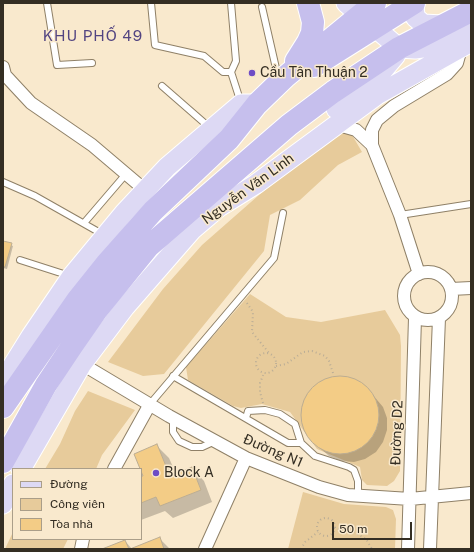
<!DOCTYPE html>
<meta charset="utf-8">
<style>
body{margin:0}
#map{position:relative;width:474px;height:552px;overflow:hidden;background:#f9e9cd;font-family:"Public Sans",sans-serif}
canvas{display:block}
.frame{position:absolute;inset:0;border:4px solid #342e23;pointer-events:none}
.legend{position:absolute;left:12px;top:468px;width:130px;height:72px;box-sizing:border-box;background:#f9e9cd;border:1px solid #aa9e89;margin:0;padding:5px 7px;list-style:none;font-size:12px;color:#342e23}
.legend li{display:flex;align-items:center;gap:8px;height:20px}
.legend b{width:20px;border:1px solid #aa9e89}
.scale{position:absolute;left:332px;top:522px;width:80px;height:18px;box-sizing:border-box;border:2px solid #342e23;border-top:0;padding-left:5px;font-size:12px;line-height:14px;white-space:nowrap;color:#342e23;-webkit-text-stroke:3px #f9e9cd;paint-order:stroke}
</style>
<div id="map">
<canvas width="474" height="552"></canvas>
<div class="frame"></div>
<ul class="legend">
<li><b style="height:5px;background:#ddd9f4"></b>Đường</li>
<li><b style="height:11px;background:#e7cb9b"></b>Công viên</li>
<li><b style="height:11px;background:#f3cc86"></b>Tòa nhà</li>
</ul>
<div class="scale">50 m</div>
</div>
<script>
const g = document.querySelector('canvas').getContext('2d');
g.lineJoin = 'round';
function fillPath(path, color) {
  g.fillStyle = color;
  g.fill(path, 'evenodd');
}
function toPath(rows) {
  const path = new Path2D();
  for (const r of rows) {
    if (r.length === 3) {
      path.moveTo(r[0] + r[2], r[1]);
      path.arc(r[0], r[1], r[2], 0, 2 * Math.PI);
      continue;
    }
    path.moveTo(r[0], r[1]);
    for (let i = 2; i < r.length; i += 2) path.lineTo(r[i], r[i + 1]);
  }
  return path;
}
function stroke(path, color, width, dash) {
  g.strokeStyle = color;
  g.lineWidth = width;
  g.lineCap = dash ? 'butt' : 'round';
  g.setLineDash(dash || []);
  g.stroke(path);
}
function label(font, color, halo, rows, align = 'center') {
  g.font = font + ' "Public Sans",sans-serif';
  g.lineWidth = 3;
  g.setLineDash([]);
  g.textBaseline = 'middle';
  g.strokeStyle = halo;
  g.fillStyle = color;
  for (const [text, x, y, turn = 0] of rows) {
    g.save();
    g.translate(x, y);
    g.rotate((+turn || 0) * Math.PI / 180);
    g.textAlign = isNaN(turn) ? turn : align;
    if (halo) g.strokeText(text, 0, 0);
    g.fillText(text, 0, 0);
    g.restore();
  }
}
const green = toPath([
 [345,123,362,152,338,165,300,200,270,215,264,251,164,374,143,376,108,362,163,289,202,245,308,152],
 [250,294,286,317,321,322,385,310,400,335,401,346,400,471,394,481,387,486,367,485,362,480,360,467,317,449,290,412,262,404,241,408,233,406,188,380,186,367],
 [88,391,135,410,102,455,96,469,45,469,60,444,75,411],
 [303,492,344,504,386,507,393,510,396,519,395,549,288,549],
 [13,532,13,539,68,539,63,549,5,549]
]);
const shadow = toPath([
 [3,242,13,246,7,269,3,268],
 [345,377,356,381,367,388,383,407,387,418,387,430,383,442,376,452,365,459,354,462,341,461,329,456,320,448,311,439,304,428,302,415,304,403,310,392,320,383,332,378],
 [157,446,169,458,176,474,192,468,204,481,212,502,173,518,165,511,141,520,141,477,144,476],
 [160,539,170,549,133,549],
 [125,541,132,549,105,549]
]);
const building = toPath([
 [3,241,12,243,5,267,3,267,3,241],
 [340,415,39],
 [157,444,170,476,192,467,201,490,160,506,156,497,141,503,141,476,143,476,134,454,157,444],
 [160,537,164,549,130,549,160,537],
 [125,540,129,549,102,549,125,540]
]);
const path = toPath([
 [247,303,253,312,252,332,269,353],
 [266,363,10],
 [276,366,286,364,303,352,312,351,325,356,329,361,333,373],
 [263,403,260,392,260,383,264,373],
 [326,527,9],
 [334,528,354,532,366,539,372,549],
 [301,549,305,542,318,532]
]);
const lane = toPath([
 [47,3,57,65,92,63],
 [151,3,155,45,204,56,223,72,231,72],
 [262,7,278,77],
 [231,72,236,61,231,3],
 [231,72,241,103],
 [162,86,209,127],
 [3,182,35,196,104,235],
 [400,215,471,204],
 [84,223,126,174],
 [20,260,70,276],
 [173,376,288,443,301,443,315,456,349,467,354,470,358,481,358,496],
 [150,404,274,258,283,213],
 [173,418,173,432,179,441,192,447,202,447,215,441],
 [246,418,248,411,265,410,280,414,295,424,301,443]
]);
const street = toPath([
 [3,67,5,75,31,103,92,145,145,190],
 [335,124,356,130,372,145],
 [428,296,24],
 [419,274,400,215,372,145,372,130,377,120,394,106,447,74,457,63,462,45],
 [451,289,471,288],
 [82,364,169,416,246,458,319,487,348,495,410,499,471,493],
 [114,469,150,404],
 [81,549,83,539],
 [205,549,246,458],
 [408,549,415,318],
 [430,549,439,318]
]);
const primary = toPath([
 [346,3,399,48],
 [414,3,415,17,423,24,443,25],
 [399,48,415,49,429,47,471,29],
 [336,109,381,73,396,55],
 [3,381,31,336,71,277,124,213,167,167,241,104,257,104],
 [21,469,82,364,125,307,192,230,219,207,256,184,377,95,471,42],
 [3,504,13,484]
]);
const highway = toPath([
 [296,61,308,42,312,33,313,22,308,3],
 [314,66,414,3],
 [3,407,78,299,106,264,153,211,229,139,257,104,285,77,375,3],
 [3,462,46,385,72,346,97,310,148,247,289,125,333,92,399,48,471,11]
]);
const markers = [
 [252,73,4,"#6e4cc5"],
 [156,473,4,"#6e4cc5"]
];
const poiNames = [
 ["Cầu Tân Thuận 2",260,73],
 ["Block A",164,473]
];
const streetNames = [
 ["Nguyễn Văn Linh",248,189,-36],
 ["Đường D2",397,433,-88],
 ["Đường N1",273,451,23]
];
const neighbourhoodNames = [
 ["KHU PHỐ 49",93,36]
];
fillPath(green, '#e7cb9b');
fillPath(shadow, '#0003');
fillPath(building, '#f3cc86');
stroke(building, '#bcad92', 1);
stroke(lane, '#8f8067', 8);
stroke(street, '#8f8067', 14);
stroke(primary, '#fff', 21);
stroke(highway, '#fff', 24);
stroke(path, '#baad96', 2, [1, 3]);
stroke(lane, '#fff', 6);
stroke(street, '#fff', 12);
stroke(primary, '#ddd9f4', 19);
stroke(highway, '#c6bfed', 22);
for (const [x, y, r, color] of markers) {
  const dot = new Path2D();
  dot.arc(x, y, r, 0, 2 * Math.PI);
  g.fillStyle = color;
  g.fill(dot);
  stroke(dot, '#f9e9cd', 1.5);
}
label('14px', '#342e23', '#f9e9cd', poiNames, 'left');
label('14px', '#342e23', '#f9e9cd', streetNames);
g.letterSpacing = '1px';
label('15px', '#524481', '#f9e9cd', neighbourhoodNames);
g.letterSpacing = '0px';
</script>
